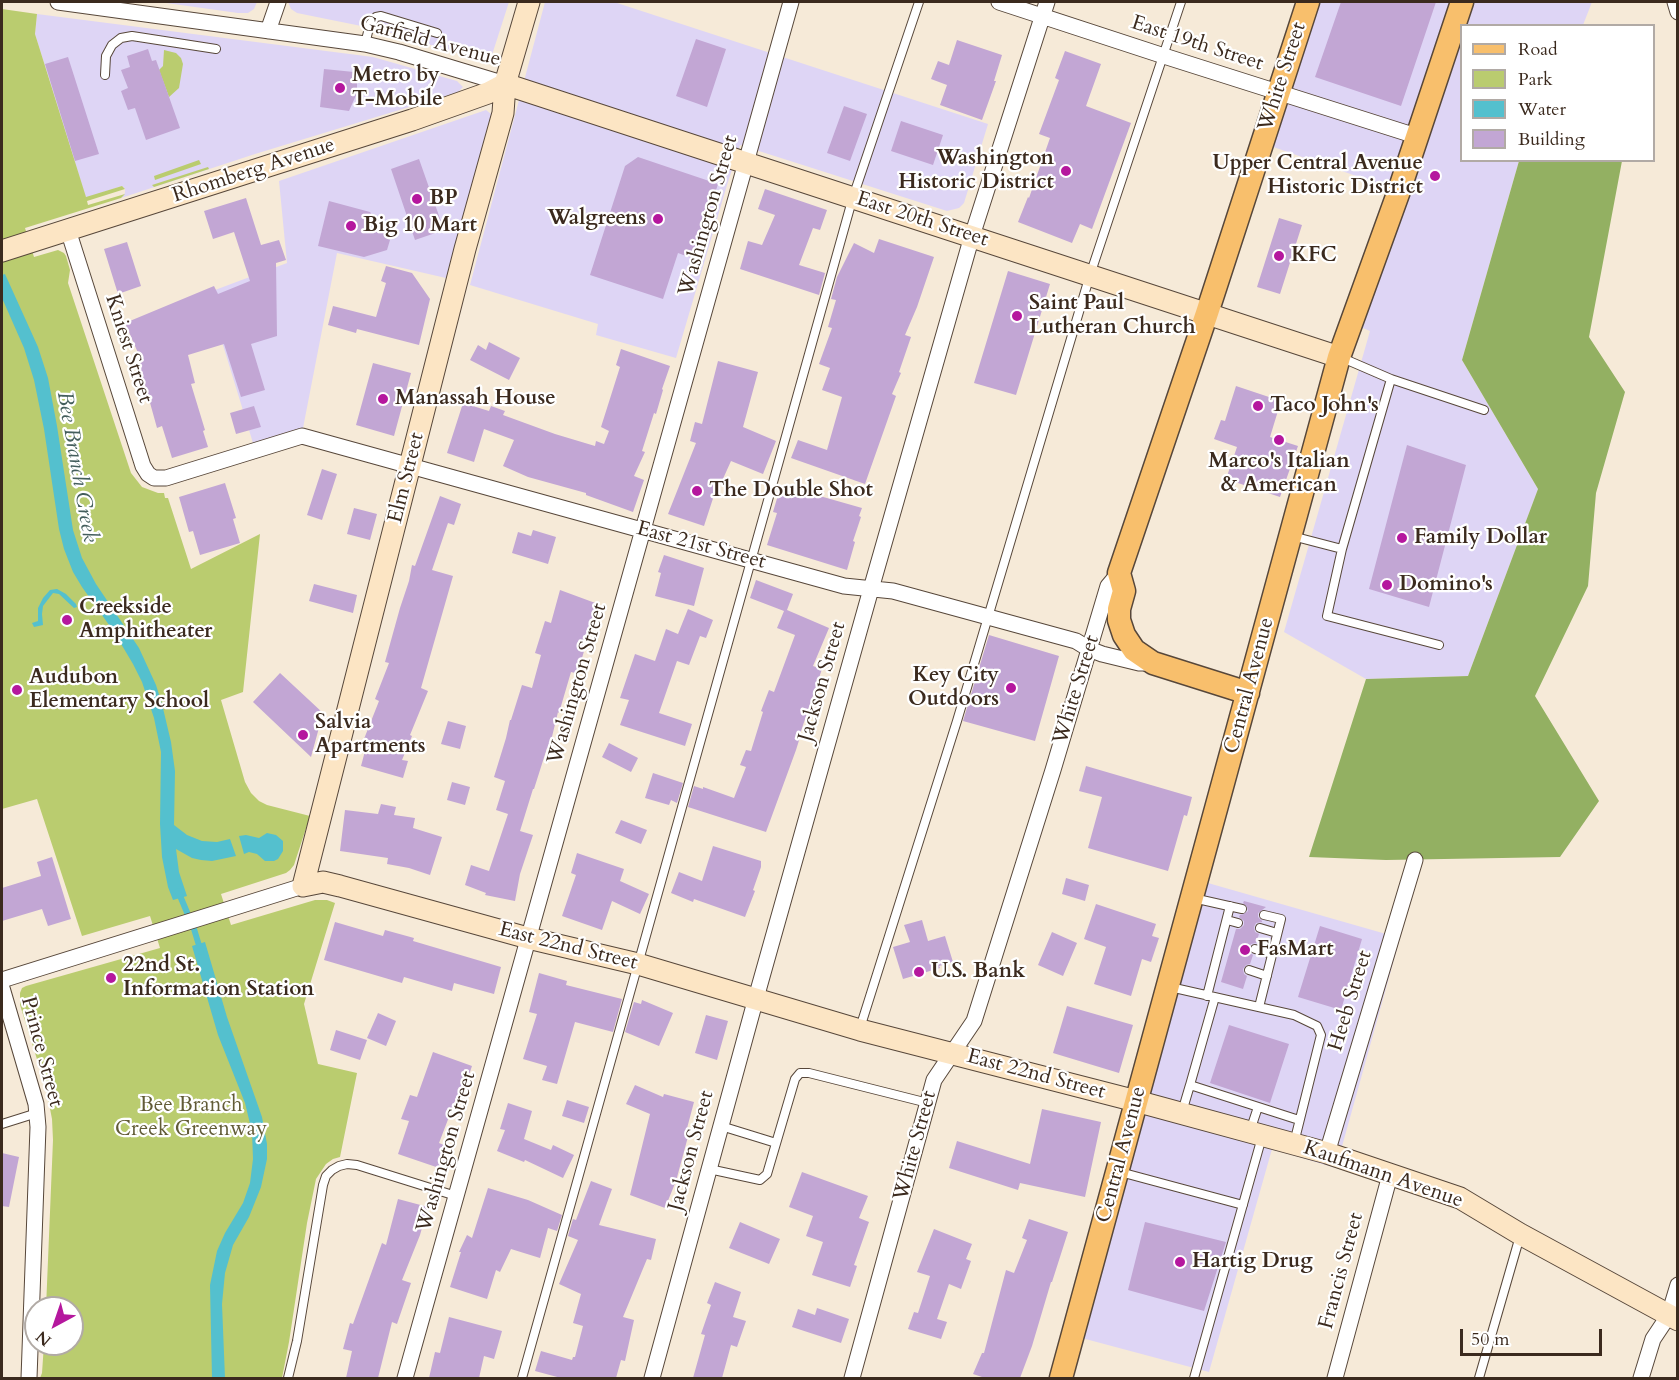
<!DOCTYPE html>
<style>
body{margin:0}
#map{position:relative;width:1679px;height:1380px;overflow:hidden;background:#f6ead8;font-family:Cardo,serif}
canvas{display:block}
.frame{position:absolute;inset:0;border:3px solid #3b2a1e;pointer-events:none}
.legend{position:absolute;left:1460px;top:24px;width:195px;height:138px;box-sizing:border-box;background:#fff;border:2px solid #b1aaa5;margin:0;padding:8px 10px;list-style:none;font-size:18px;color:#3b2a1e}
.legend li{display:flex;align-items:center;gap:12px;height:30px}
.legend b{width:30px;border:2px solid #b1aaa5}
.north{position:absolute;left:24px;top:1296px;width:60px;height:60px;box-sizing:border-box;background:#fff;border:2px solid #b1aaa5;border-radius:50%;rotate:220deg;font-size:16px;font-weight:700;line-height:24px;text-align:center;color:#3b2a1e}
.north::after{content:'';display:block;margin:auto;width:21px;height:27px;background:#b5179e;clip-path:polygon(50% 0,100% 100%,50% 72%,0 100%)}
.scale{position:absolute;left:1460px;top:1329px;width:142px;height:27px;box-sizing:border-box;border:3px solid #3b2a1e;border-top:0;padding-left:8px;font-size:18px;line-height:21px;white-space:nowrap;color:#3b2a1e;-webkit-text-stroke:4px #fff;paint-order:stroke}
</style>
<div id="map">
<canvas width="1679" height="1380"></canvas>
<div class="frame"></div>
<ul class="legend">
<li><b style="height:8px;background:#f8bf6c"></b>Road</li>
<li><b style="height:16px;background:#bacc6f"></b>Park</li>
<li><b style="height:16px;background:#54c0ce"></b>Water</li>
<li><b style="height:16px;background:#c2a6d4"></b>Building</li>
</ul>
<div class="north">N</div>
<div class="scale">50 m</div>
</div>
<script>
const g = document.querySelector('canvas').getContext('2d');
g.lineJoin = 'round';
function fillPath(path, color) {
  g.fillStyle = color;
  g.fill(path, 'evenodd');
}
function toPath(rows) {
  const path = new Path2D();
  for (const r of rows) {
    path.moveTo(r[0], r[1]);
    for (let i = 2; i < r.length; i += 2) path.lineTo(r[i], r[i + 1]);
  }
  return path;
}
function stroke(path, color, width, dash) {
  g.strokeStyle = color;
  g.lineWidth = width;
  g.lineCap = dash ? 'butt' : 'round';
  g.setLineDash(dash || []);
  g.stroke(path);
}
function label(font, color, halo, rows, align = 'center') {
  g.font = font + ' Cardo,serif';
  g.lineWidth = 4.5;
  g.setLineDash([]);
  g.textBaseline = 'middle';
  g.strokeStyle = halo;
  g.fillStyle = color;
  for (const [text, x, y, turn = 0] of rows) {
    g.save();
    g.translate(x, y);
    g.rotate((+turn || 0) * Math.PI / 180);
    g.textAlign = isNaN(turn) ? turn : align;
    if (halo) g.strokeText(text, 0, 0);
    g.fillText(text, 0, 0);
    g.restore();
  }
}
const built = toPath([
 [159,2,257,2,254,9,248,13,238,13],
 [288,2,509,2,491,58,487,62,381,30,297,13,291,9],
 [545,2,614,2,988,124,964,203,959,208,947,211,740,145,727,185,676,358,596,335,598,324,470,285],
 [1308,2,1592,2,1583,25,1462,26,1462,160,1519,161,1462,360,1538,489,1468,676,1366,679,1284,632,1370,331,1351,323,1399,191,1262,143],
 [37,14,373,57,457,81,463,87,459,91,455,93,255,154,121,198,125,193,125,189,122,186,86,198,35,34],
 [486,110,491,114,490,118,446,278,337,253,303,428,253,443,207,293,287,263,279,181],
 [1187,877,1400,938,1336,1168,1272,1149,1209,1372,1063,1333,1123,1105]
]);
const green = toPath([
 [2,9,37,14,35,34,86,197,122,186,125,189,87,201,88,205,125,194,121,198,25,228,34,257,58,250,64,253,66,256,70,270,68,283,131,473,142,487,158,493,164,493,165,498,168,498,191,569,260,534,243,692,221,700,245,782,251,793,259,801,267,805,310,816,294,865,290,870,286,873,221,894,231,925,315,900,327,900,335,903,304,1004,318,1064,357,1073,340,1157,333,1159,326,1164,316,1179,307,1223,289,1342,282,1378,40,1378,42,1373,44,1344,72,1344,72,1308,46,1308,53,1140,52,1119,46,1088,20,1005,20,993,22,988,26,986,160,948,150,916,82,936,37,799,2,809],
 [164,50,176,53,181,58,183,64,179,88,169,97,159,70,163,66],
 [199,160,201,164,155,180,154,176],
 [208,167,209,169,154,187,152,185]
]);
const forest = toPath([
 [1519,161,1622,161,1589,337,1625,392,1596,493,1588,586,1535,696,1599,801,1560,857,1386,860,1309,857,1366,679,1468,676,1538,489,1462,360]
]);
const water = toPath([
 [5,274,38,347,48,378,57,426,73,530,82,558,96,584,139,648,156,685,162,704,171,742,175,771,174,825,187,835,202,841,217,842,230,839,236,856,212,861,201,860,192,858,176,849,179,872,187,896,173,900,168,887,162,857,160,824,161,752,154,718,142,682,133,664,114,632,82,587,73,572,64,549,59,529,44,429,34,380,24,348,2,298,2,275],
 [57,589,66,594,76,604,77,607,74,608,59,594,53,593,43,606,42,614,43,625,34,627,32,623,38,621,38,608,43,598,50,590],
 [267,833,276,835,283,841,283,851,278,859,274,861,265,861,257,854,249,852,244,854,239,836,246,835,259,838],
 [205,942,227,1017,262,1117,267,1144,267,1159,261,1187,249,1217,233,1245,225,1273,222,1304,225,1378,212,1378,210,1285,217,1251,225,1233,243,1203,250,1183,253,1159,252,1132,245,1103,218,1035,192,946]
]);
const stream = toPath([
 [178,891,194,929,201,952]
]);
const building = toPath([
 [1341,2,1436,2,1401,106,1315,77],
 [696,39,726,49,707,107,676,96],
 [957,40,1002,55,994,81,996,81,982,120,940,105,947,85,931,79,938,61,949,65],
 [148,49,152,61,156,60,180,128,146,140,135,108,128,110,121,91,128,88,121,70,130,67,127,56],
 [1065,51,1101,64,1086,106,1131,123,1092,229,1080,224,1072,243,1018,222,1028,197,1029,198,1050,138,1039,134,1059,80,1055,78],
 [68,57,99,154,75,161,45,64],
 [324,69,354,72,357,82,357,93,349,111,320,107],
 [844,106,867,114,850,161,827,153],
 [901,121,943,135,933,165,891,151],
 [638,157,718,184,694,259,678,253,663,299,590,275,625,166],
 [419,159,444,230,415,240,391,169],
 [765,189,827,210,820,230,813,228,799,265,825,273,819,295,740,269,748,241,762,245,775,215,758,209],
 [246,198,261,245,279,240,286,260,276,263,277,336,251,344,265,390,241,397,224,344,188,355,195,383,191,384,205,430,203,431,208,447,172,458,162,426,157,428,139,363,142,362,125,323,214,286,218,294,250,281,234,232,213,239,204,211],
 [329,201,370,212,390,240,387,250,364,257,318,246],
 [1279,218,1302,225,1280,294,1257,287],
 [879,239,934,257,917,307,905,335,911,337,899,372,901,373,892,394,896,396,865,484,791,458,798,440,827,450,842,397,822,390,830,368,819,364,832,328,828,327,836,300,831,299,837,277,854,243,874,253],
 [127,242,141,286,118,294,104,249],
 [386,266,412,273,430,299,419,345,357,329,356,333,328,325,333,306,376,317,386,283,381,281],
 [1008,271,1050,284,1016,395,974,383],
 [489,342,520,358,509,380,470,360,478,345,486,350],
 [621,349,670,366,662,389,663,390,656,414,654,413,642,451,645,452,634,476,644,480,633,512,586,495,586,493,528,477,503,466,514,440,484,429,474,462,447,453,463,403,489,411,491,406,505,411,503,415,555,434,595,446,596,441,604,444,609,431,601,427,620,367,616,365],
 [718,361,758,372,743,427,776,441,763,474,731,461,722,481,719,480,704,526,668,514,696,443,690,441,695,422,702,424],
 [373,363,411,373,394,436,356,425],
 [1236,386,1281,401,1270,437,1298,446,1280,497,1226,479,1237,447,1214,439,1221,420,1225,421],
 [254,406,261,427,236,434,230,413],
 [1407,445,1466,465,1429,607,1369,589],
 [322,469,337,474,322,520,307,515],
 [225,483,236,518,233,519,240,543,200,555,193,531,189,532,179,497],
 [781,485,862,508,859,516,861,517,853,541,855,542,847,570,767,545,777,513,773,512],
 [440,496,461,504,454,525,448,523,432,570,453,576,421,688,428,691,410,735,412,736,402,760,408,761,403,778,361,766,368,740,364,739,379,701,375,699,389,663,385,662,400,608,409,581,412,565,415,566],
 [354,508,377,514,370,540,347,534],
 [533,530,556,537,548,564,512,553,518,532,531,536],
 [664,555,704,568,694,606,655,596,661,573,658,572],
 [756,580,793,594,787,610,829,628,813,666,822,669,800,734,801,734,796,750,766,832,688,807,694,786,703,789,703,787,734,798,746,767,740,765,746,750,751,751,763,712,761,711,769,690,774,692,795,635,777,628,784,611,750,598],
 [314,584,357,595,353,613,309,601],
 [560,590,598,604,582,658,579,674,571,672,559,713,558,712,549,749,547,748,534,789,533,789,520,831,533,835,520,874,515,901,485,895,486,893,465,885,471,865,489,871,508,814,496,810,505,781,494,777,506,738,510,720,511,720,522,685,532,688,541,655,535,653,545,621,551,623],
 [688,609,713,620,706,638,700,636,689,665,677,661,659,713,692,724,685,746,620,725,629,700,620,698,635,654,655,661,666,629,678,634],
 [989,635,1059,656,1035,741,963,721],
 [280,673,323,713,311,757,253,702],
 [448,721,466,726,460,749,441,744],
 [609,743,638,758,631,772,602,757],
 [1086,766,1192,797,1187,816,1184,815,1168,871,1088,848,1102,797,1079,791],
 [653,773,683,783,677,803,671,800,669,805,645,798],
 [452,782,470,787,465,805,447,800],
 [381,804,396,807,394,815,415,818,413,828,442,837,430,875,409,868,387,864,388,858,340,851,345,810,378,814],
 [621,820,647,830,641,844,615,833],
 [713,846,761,861,761,867,753,890,755,891,745,917,694,899,693,902,671,893,679,872,702,881],
 [577,853,624,869,620,881,649,894,640,914,612,901,602,930,562,916,576,875,571,873],
 [52,857,71,919,48,926,42,909,2,921,2,888,41,876,37,862],
 [1066,878,1089,885,1085,901,1062,894],
 [1244,901,1266,907,1258,913,1258,917,1262,921,1262,922,1256,923,1254,927,1255,932,1259,934,1256,943,1251,944,1249,948,1250,953,1253,955,1250,964,1246,965,1243,969,1244,974,1247,976,1243,989,1221,982,1236,929,1240,929,1244,925,1244,921,1239,917,1240,915,1244,914,1248,911,1247,907,1243,903],
 [1096,904,1156,924,1152,936,1159,938,1151,962,1142,959,1131,996,1094,984,1106,947,1084,939],
 [922,920,928,941,945,936,953,962,939,966,940,968,903,979,893,947,910,942,904,925],
 [335,922,383,936,385,930,414,938,413,941,501,967,494,994,454,983,452,991,404,977,402,983,324,960],
 [1320,926,1362,939,1341,1010,1298,997],
 [1052,932,1077,943,1063,976,1038,965],
 [539,973,567,981,566,985,622,999,613,1032,575,1022,557,1084,542,1080,547,1066,523,1059,537,1014,529,1012],
 [642,1000,673,1013,659,1046,625,1032,634,1002,641,1004],
 [1067,1006,1133,1025,1119,1073,1053,1053],
 [378,1013,396,1021,386,1046,367,1038],
 [706,1015,728,1021,717,1060,695,1053],
 [1229,1025,1289,1044,1270,1103,1210,1083],
 [336,1030,367,1040,360,1060,330,1050],
 [433,1052,472,1066,461,1098,457,1096,439,1143,449,1147,442,1169,398,1154,409,1121,401,1119,410,1095,417,1097],
 [635,1085,663,1097,664,1094,694,1102,686,1132,689,1133,676,1181,665,1208,630,1195,650,1114,626,1104],
 [567,1100,589,1107,584,1123,562,1116],
 [508,1103,532,1111,524,1139,551,1150,553,1145,574,1155,563,1178,525,1160,524,1162,497,1151,505,1130,500,1129],
 [1042,1109,1101,1122,1085,1197,1020,1183,1018,1190,949,1168,957,1141,1030,1164],
 [2,1153,19,1157,9,1207,2,1206],
 [802,1172,868,1196,859,1218,869,1222,854,1265,857,1266,850,1287,812,1275,823,1242,806,1236,813,1216,789,1207],
 [591,1181,612,1189,599,1225,656,1239,651,1260,647,1259,623,1317,634,1320,625,1361,621,1360,616,1378,561,1378,535,1371,541,1351,572,1360,573,1357,575,1357,583,1326,573,1323,581,1294,559,1284,578,1240,568,1236,573,1219,576,1220],
 [488,1188,528,1200,562,1215,557,1231,548,1228,540,1258,511,1249,500,1272,496,1270,487,1299,450,1287,461,1252,459,1252,467,1235,472,1238],
 [398,1199,428,1207,420,1235,402,1280,411,1283,397,1324,392,1322,378,1378,346,1378,352,1351,343,1349,350,1323,353,1324,382,1243,386,1245],
 [1029,1219,1068,1232,1052,1282,1051,1282,1032,1346,1020,1378,985,1378,973,1374,982,1353,984,1353,1006,1270,1014,1273,1027,1240,1022,1238],
 [740,1222,780,1239,769,1264,729,1248],
 [1145,1222,1226,1242,1204,1311,1128,1290],
 [934,1229,972,1244,966,1259,971,1261,961,1289,949,1284,937,1319,947,1322,941,1339,908,1329,914,1312,918,1313,930,1276,917,1272],
 [715,1282,741,1292,733,1317,746,1321,737,1347,731,1345,722,1378,693,1378,705,1335,701,1334,711,1305,707,1303],
 [817,1308,849,1319,841,1343,792,1327,798,1309,815,1315],
 [449,1317,502,1331,494,1359,484,1356,479,1378,429,1378,435,1352,440,1353]
]);
const lane = toPath([
 [365,44,370,24,376,17,381,16,437,33],
 [105,75,106,56,112,45,121,38,132,36,216,49],
 [1391,379,1484,410],
 [1292,536,1342,549,1391,379,1340,357],
 [1342,549,1327,616,1439,645],
 [1193,898,1242,909],
 [1227,920,1238,923],
 [1260,928,1277,933],
 [1255,949,1272,954],
 [1249,970,1267,976],
 [1170,987,1294,1015,1317,1026,1321,1035,1294,1143],
 [1207,996,1230,906],
 [1259,1007,1281,919,1264,915],
 [860,1028,957,721,1090,275,1181,2],
 [1190,1085,1215,997],
 [1182,1112,1190,1085,1299,1120],
 [2,1124,37,1113],
 [721,1126,776,1143],
 [1250,1131,1258,1107],
 [709,1169,760,1180,767,1174,795,1079,800,1073,809,1073,928,1103],
 [1120,1172,1243,1205],
 [288,1378,297,1341,323,1185,326,1176,332,1170,339,1166,347,1164,357,1165,456,1196],
 [522,1378,853,197,919,2],
 [1194,1378,1262,1137],
 [1479,1378,1520,1236]
]);
const street = toPath([
 [58,2,365,44,399,52,505,84],
 [999,2,1164,56,1416,136],
 [1675,2,1678,12],
 [268,31,278,2],
 [68,230,143,466,148,474,154,478,166,478,302,436,844,586,893,591,1076,641,1089,649,1102,654,1139,663,1150,663],
 [2,980,303,886],
 [2,988,36,1104,38,1127,29,1378],
 [1327,1153,1415,860],
 [405,1378,791,2],
 [652,1378,756,998,871,589,972,236,1047,2],
 [852,1378,934,1080,974,1021,1053,770,1108,586,1119,573],
 [1335,1378,1390,1175],
 [1641,1378,1653,1339,1669,1315,1678,1285]
]);
const secondary = toPath([
 [529,2,505,84,503,113,465,249,303,886,323,882,340,886,528,938,638,964,860,1030,1136,1101,1327,1153,1460,1198,1520,1234,1678,1320],
 [505,84,1339,357],
 [2,251,412,120,488,93,505,84]
]);
const primary = toPath([
 [1248,693,1153,663,1134,650,1124,635,1119,620,1119,609,1124,591,1119,573,1207,313,1308,2],
 [1061,1378,1339,357,1399,191,1462,2]
]);
const markers = [
 [340,88,6,"#b5179e"],
 [1066,171,6,"#b5179e"],
 [1435,176,6,"#b5179e"],
 [417,199,6,"#b5179e"],
 [658,219,6,"#b5179e"],
 [351,226,6,"#b5179e"],
 [1279,256,6,"#b5179e"],
 [1017,316,6,"#b5179e"],
 [383,399,6,"#b5179e"],
 [1258,406,6,"#b5179e"],
 [1279,440,6,"#b5179e"],
 [697,491,6,"#b5179e"],
 [1402,538,6,"#b5179e"],
 [1387,585,6,"#b5179e"],
 [67,620,6,"#b5179e"],
 [1011,688,6,"#b5179e"],
 [17,690,6,"#b5179e"],
 [303,735,6,"#b5179e"],
 [1245,950,6,"#b5179e"],
 [919,972,6,"#b5179e"],
 [111,978,6,"#b5179e"],
 [1180,1262,6,"#b5179e"]
];
const streetNames = [
 ["Garfield Avenue",430,42,15],
 ["East 19th Street",1197,44,18],
 ["White Street",1283,77,-72],
 ["Rhomberg Avenue",254,171,-18],
 ["Washington Street",709,216,-74],
 ["East 20th Street",922,220,18],
 ["Kniest Street",128,349,72],
 ["Elm Street",407,478,-76],
 ["East 21st Street",701,546,15],
 ["Jackson Street",823,682,-74],
 ["Washington Street",578,684,-74],
 ["Central Avenue",1250,686,-75],
 ["White Street",1077,690,-73],
 ["East 22nd Street",568,947,14],
 ["Heeb Street",1351,1001,-73],
 ["Prince Street",41,1052,75],
 ["East 22nd Street",1036,1075,15],
 ["White Street",916,1146,-75],
 ["Jackson Street",692,1151,-75],
 ["Washington Street",447,1152,-74],
 ["Central Avenue",1122,1155,-75],
 ["Kaufmann Avenue",1383,1175,19],
 ["Francis Street",1342,1271,-75]
];
const poiNames = [
 ["Metro by",352,76],
 ["T-Mobile",352,100],
 ["Washington",1054,159,"right"],
 ["Historic District",1054,183,"right"],
 ["Upper Central Avenue",1423,164,"right"],
 ["Historic District",1423,188,"right"],
 ["BP",429,199],
 ["Walgreens",646,219,"right"],
 ["Big 10 Mart",363,226],
 ["KFC",1291,256],
 ["Saint Paul",1029,304],
 ["Lutheran Church",1029,328],
 ["Manassah House",395,399],
 ["Taco John's",1270,406],
 ["Marco's Italian",1279,462,"center"],
 ["& American",1279,486,"center"],
 ["The Double Shot",709,491],
 ["Family Dollar",1414,538],
 ["Domino's",1399,585],
 ["Creekside",79,608],
 ["Amphitheater",79,632],
 ["Key City",999,676,"right"],
 ["Outdoors",999,700,"right"],
 ["Audubon",29,678],
 ["Elementary School",29,702],
 ["Salvia",315,723],
 ["Apartments",315,747],
 ["FasMart",1257,950],
 ["22nd St.",123,966],
 ["Information Station",123,990],
 ["U.S. Bank",931,972],
 ["Hartig Drug",1192,1262]
];
const parkNames = [
 ["Bee Branch",191,1106],
 ["Creek Greenway",191,1130]
];
const waterNames = [
 ["Bee Branch Creek",76,467,80]
];
fillPath(built, '#ded5f5');
fillPath(green, '#bacc6f');
fillPath(forest, '#93b062');
fillPath(water, '#54c0ce');
stroke(stream, '#54c0ce', 6);
fillPath(building, '#c2a6d4');
stroke(lane, '#57473a', 10);
stroke(street, '#57473a', 17);
stroke(secondary, '#57473a', 23);
stroke(primary, '#57473a', 25);
stroke(lane, '#fff', 8);
stroke(street, '#fff', 15);
stroke(secondary, '#fce5c4', 21);
stroke(primary, '#f8bf6c', 22);
for (const [x, y, r, color] of markers) {
  const dot = new Path2D();
  dot.arc(x, y, r, 0, 2 * Math.PI);
  g.fillStyle = color;
  g.fill(dot);
  stroke(dot, '#fff', 2);
}
label('21px', '#3b2a1e', '#fff', streetNames);
label('bold 21px', '#3b2a1e', '#fff', poiNames, 'left');
label('21px', '#615b36', '#fff', parkNames);
label('italic 22px', '#445e5c', '#fff', waterNames);
</script>
